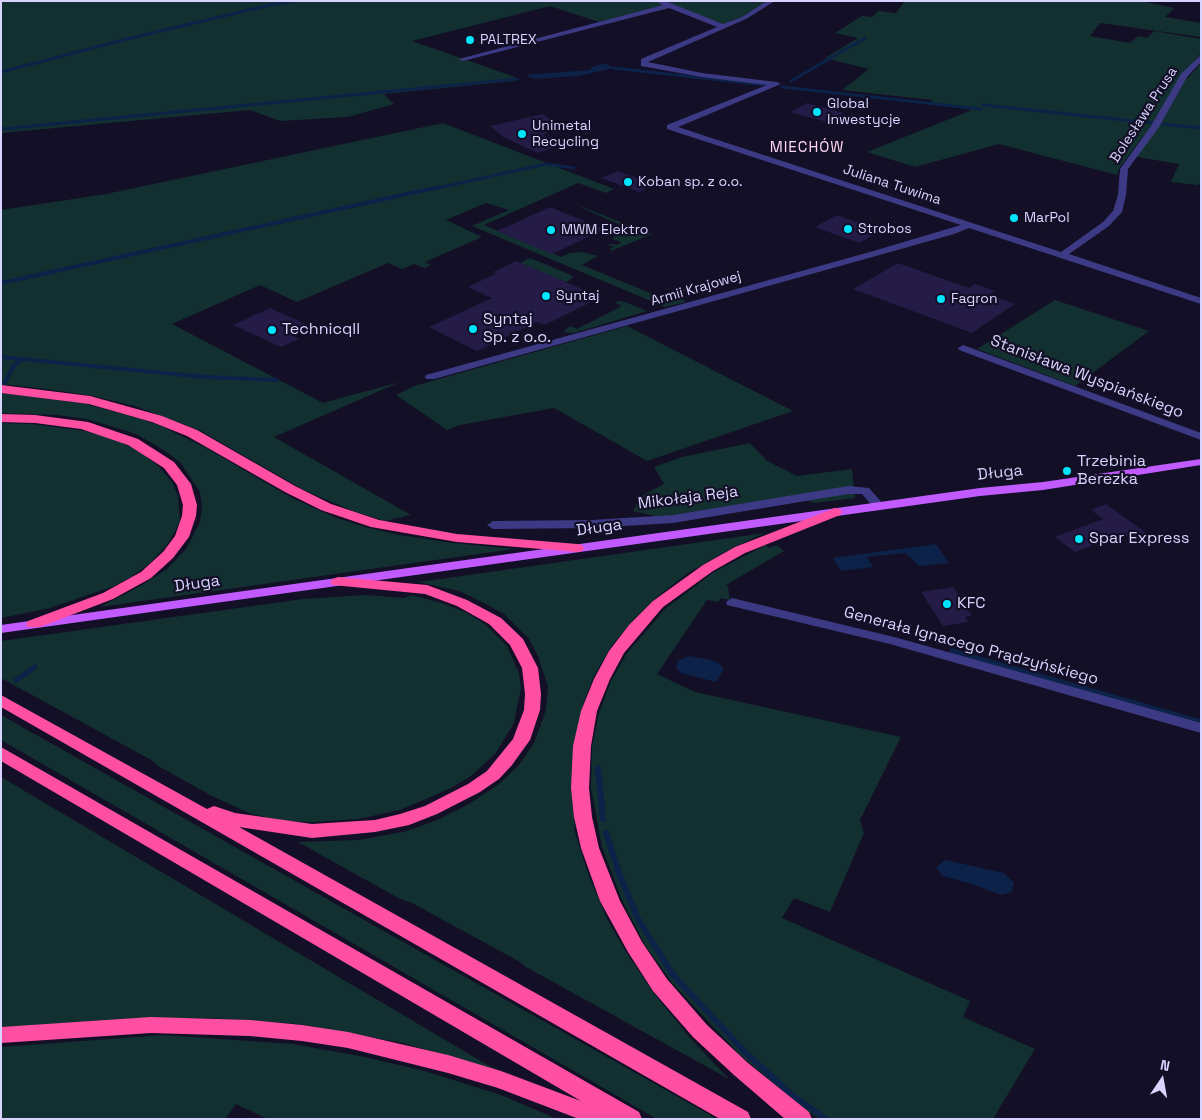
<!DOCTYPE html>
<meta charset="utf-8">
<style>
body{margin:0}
#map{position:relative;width:1202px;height:1120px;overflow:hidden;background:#130f26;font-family:"Space Grotesk",sans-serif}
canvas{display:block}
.frame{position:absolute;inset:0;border:2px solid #d9d4ff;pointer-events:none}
.north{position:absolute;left:1137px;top:1055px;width:50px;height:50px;-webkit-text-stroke:4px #130f26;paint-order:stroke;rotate:12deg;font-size:14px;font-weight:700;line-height:20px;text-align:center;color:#d9d4ff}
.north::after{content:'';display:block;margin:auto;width:18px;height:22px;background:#d9d4ff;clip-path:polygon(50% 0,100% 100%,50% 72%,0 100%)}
</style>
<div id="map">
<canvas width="1202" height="1120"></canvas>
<div class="frame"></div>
<div class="north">N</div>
</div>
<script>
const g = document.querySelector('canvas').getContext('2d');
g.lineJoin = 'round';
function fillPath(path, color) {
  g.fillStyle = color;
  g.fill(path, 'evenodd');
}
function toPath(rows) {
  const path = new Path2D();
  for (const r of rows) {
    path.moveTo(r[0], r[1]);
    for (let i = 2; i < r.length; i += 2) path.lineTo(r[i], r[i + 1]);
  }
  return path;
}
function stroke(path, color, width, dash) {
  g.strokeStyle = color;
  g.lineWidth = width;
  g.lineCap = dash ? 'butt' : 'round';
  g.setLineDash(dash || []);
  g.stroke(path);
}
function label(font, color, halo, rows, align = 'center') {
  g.font = font + ' "Space Grotesk",sans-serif';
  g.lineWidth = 4.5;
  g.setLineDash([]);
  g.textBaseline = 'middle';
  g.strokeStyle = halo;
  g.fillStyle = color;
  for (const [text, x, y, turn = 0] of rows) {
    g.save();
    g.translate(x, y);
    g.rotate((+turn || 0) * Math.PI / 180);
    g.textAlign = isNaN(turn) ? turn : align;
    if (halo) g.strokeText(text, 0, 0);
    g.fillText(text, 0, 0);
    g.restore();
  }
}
const green = toPath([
 [1,1,768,1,742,17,723,24,670,4,599,22,550,6,412,41,515,77,515,81,384,94,394,104,348,117,280,121,250,110,1,133],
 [905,1,1141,1,1174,8,1165,17,1201,23,1201,37,1100,23,1090,36,1130,43,1138,36,1147,38,1154,31,1201,39,1201,53,1182,77,1188,78,1201,63,1201,183,1197,185,1171,182,1179,164,1137,157,1148,138,1143,136,1119,169,1117,175,999,144,915,167,867,152,972,110,929,104,932,100,842,90,869,69,825,58,858,38,835,33,862,16,872,17,878,11,896,13],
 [443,123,614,189,606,193,578,183,484,225,561,257,570,253,582,252,598,256,582,265,662,298,679,289,690,290,676,294,686,302,665,307,472,226,509,210,486,203,446,220,482,237,425,262,431,265,424,268,414,264,402,269,388,263,297,302,260,285,172,324,323,403,400,382,274,437,411,515,385,521,353,511,304,490,199,430,135,406,93,396,47,389,1,384,1,210,106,194],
 [580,207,582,207,652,234,613,250,613,253,610,248,613,248,613,246,609,246,609,244,617,245,621,242,612,239,617,235,624,237,618,235,625,230,625,227],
 [530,258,571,275,573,278,566,282,520,263],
 [1055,300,1149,331,1075,386,977,349],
 [619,301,625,302,647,311,574,333,563,332,570,326,577,329,622,306,615,303],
 [627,326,793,411,647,461,554,408,460,425,447,430,396,395,414,386],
 [1,393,86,404,138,418,161,426,206,448,292,498,334,517,365,527,399,535,453,543,514,549,100,607,142,585,167,569,186,549,200,522,202,506,200,492,180,462,162,449,136,434,87,419,57,415,1,413],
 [1,423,32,424,85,431,119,441,142,453,159,467,172,482,178,496,180,522,167,545,150,563,131,577,114,586,50,608,1,618],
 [750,443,767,461,797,476,852,469,855,498,815,503,791,496,660,517,633,511,641,496,664,484,654,467,682,457],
 [765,533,730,549,688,573,657,597,634,619,612,645,594,676,583,704,576,737,573,790,575,832,587,871,607,919,626,952,653,992,690,1038,729,1079,526,967,520,962,412,903,400,899,298,842,359,840,407,831,437,820,469,804,499,784,519,765,534,743,546,710,548,687,538,656,529,639,504,614,482,602,459,591,419,582],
 [766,545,769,548,777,545,784,551,726,585,728,587,730,600,721,598,718,602,707,600,657,674,695,692,901,737,860,820,864,833,830,912,794,898,782,918,970,1001,963,1017,1035,1049,993,1119,819,1119,806,1110,739,1054,673,984,645,945,622,900,602,847,591,788,592,747,599,713,611,681,627,653,666,608,714,572],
 [365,595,404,598,411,595,442,603,465,612,485,624,507,646,519,673,521,688,514,723,495,754,471,776,451,788,400,810,358,819,311,822,284,821,251,814,212,796,158,766,153,761,1,678,1,641,303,599],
 [1,715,717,1119,657,1119,1,740],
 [1,777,496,1070,403,1043,299,1024,211,1018,151,1018,1,1027],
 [163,1035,293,1044,360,1056,425,1071,501,1095,557,1119,268,1119,236,1104,225,1119,1,1119,1,1047]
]);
const water = toPath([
 [605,63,614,68,578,76,535,79,525,75,590,70,592,67],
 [936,544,949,563,919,566,906,553,867,557,873,567,841,571,833,558],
 [689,656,711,660,720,664,724,669,716,682,681,673,676,668,678,661],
 [945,860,1004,873,1014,883,1012,892,1001,895,972,884,943,876,936,868]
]);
const streamFar3 = toPath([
 [614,68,765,85],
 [1,72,127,39,270,5,295,1],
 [791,81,865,38],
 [782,87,981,109],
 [983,105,1201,128],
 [1,129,517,79],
 [433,189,546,164,574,168]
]);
const streamFar2 = toPath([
 [1,283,439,187],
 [1,357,205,377,277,380],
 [4,384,13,367,21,359]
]);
const streamFar1 = toPath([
 [952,651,1201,722],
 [16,680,35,667]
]);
const stream = toPath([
 [598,768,603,819],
 [606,833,619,873,638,919,673,975,747,1054,792,1095,826,1119]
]);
const building = toPath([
 [807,103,844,113,827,122,790,112],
 [543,114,556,125,539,129,548,133,543,135,562,144,538,153,503,137,490,126],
 [618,171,656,185,639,192,601,178],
 [550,207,572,216,605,229,552,254,497,231],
 [837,215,881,231,859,243,815,227],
 [516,261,601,297,545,325,537,322,477,351,429,327,492,298,468,287,497,273,493,272],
 [898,263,969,288,975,284,995,291,989,295,1015,304,972,333,853,289],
 [270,308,310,326,291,335,299,339,281,347,233,325],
 [1106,504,1152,537,1136,543,1123,534,1075,552,1055,537,1103,519,1091,510],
 [953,587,972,616,965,617,968,622,943,626,921,592]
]);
const minor = toPath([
 [655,1,665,1,723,24,742,17,767,1,775,1,746,19,648,62,702,73,777,82,781,84,678,127,1061,252,1103,222,1113,211,1118,195,1120,169,1151,126,1181,74,1201,55,1201,62,1187,77,1159,127,1128,169,1126,195,1122,212,1109,226,1069,254,1201,298,1201,304,969,228,954,234,876,256,434,379,426,379,425,377,426,375,870,252,961,225,667,129,667,125,767,85,702,77,641,66,641,59,717,27,669,8,463,61,459,59,663,5,655,1],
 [963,345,1201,433,1201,440,959,350,958,348,963,345],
 [848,486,869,488,885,506,879,510,875,509,862,494,848,494,673,523,592,528,493,529,487,525,493,521,592,520,673,515,848,486],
 [732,598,898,638,1201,723,1201,733,890,644,727,605,726,602,732,598]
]);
const major = toPath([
 [1201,459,1201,465,1043,490,980,496,1,633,1,625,980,488,1043,482,1201,459]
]);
const highway = toPath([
 [1,385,90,396,162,416,197,430,295,486,331,504,379,520,457,534,577,544,582,545,584,548,582,551,577,552,457,542,371,527,321,510,285,492,187,436,152,422,89,404,1,393,1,385],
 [1,414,35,415,88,422,138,439,174,462,191,484,197,505,196,516,189,537,173,558,151,578,113,599,40,627,28,627,26,624,28,621,103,593,141,572,163,552,175,536,182,516,183,505,177,485,164,468,128,445,81,429,35,423,1,422,1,414],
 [835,508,840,509,842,512,840,515,745,553,713,571,663,607,624,653,610,679,597,711,591,746,589,788,592,817,599,848,620,901,642,942,667,979,707,1025,748,1063,809,1112,812,1119,785,1119,734,1075,693,1037,653,991,628,952,600,901,581,848,574,817,571,788,573,746,581,711,594,679,609,651,629,625,653,601,703,565,735,547,835,508],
 [338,577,427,585,467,600,501,618,523,639,538,668,541,694,540,710,530,740,512,765,499,779,480,792,437,814,409,825,375,832,312,838,239,827,748,1112,751,1119,720,1119,1,707,1,695,207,809,214,806,235,813,312,824,375,820,400,814,425,806,468,784,487,771,513,739,524,710,525,694,522,668,510,645,489,624,457,606,425,594,333,585,330,582,333,579,338,577],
 [1,747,639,1112,642,1119,579,1119,498,1088,448,1073,348,1048,302,1041,250,1036,151,1033,1,1043,1,1027,151,1017,250,1020,302,1025,348,1032,448,1055,501,1071,581,1101,1,761,1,747]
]);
const markers = [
 [470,40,5,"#00e5ff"],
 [817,112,5,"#00e5ff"],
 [522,134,5,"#00e5ff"],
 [628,182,5,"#00e5ff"],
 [1014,218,5,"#00e5ff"],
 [848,229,5,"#00e5ff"],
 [551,230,5,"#00e5ff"],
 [546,296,5,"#00e5ff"],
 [941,299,5,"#00e5ff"],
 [473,329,5,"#00e5ff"],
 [272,330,5,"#00e5ff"],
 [1067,471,5,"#00e5ff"],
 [1079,539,5,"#00e5ff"],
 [947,604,5,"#00e5ff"]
];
const farPoinames = [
 ["PALTREX",480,40],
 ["Global",827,104],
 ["Inwestycje",827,120],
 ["Unimetal",532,126],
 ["Recycling",532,142],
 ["Koban sp. z o.o.",638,182],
 ["MarPol",1024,218],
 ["Strobos",858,229],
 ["MWM Elektro",561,230],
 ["Syntaj",556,296],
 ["Fagron",951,299]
];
const farStreetnames = [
 ["Bolesława Prusa",1144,115,-57],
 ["Juliana Tuwima",892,185,18],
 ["Armii Krajowej",696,289,-16]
];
const farNeighbourhoodnames = [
 ["MIECHÓW",807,148]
];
const poiNames = [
 ["Syntaj",483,320],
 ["Sp. z o.o.",483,338],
 ["Technicqll",282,330],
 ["Trzebinia",1077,462],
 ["Berezka",1077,480],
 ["Spar Express",1089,539],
 ["KFC",957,604]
];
const streetNames = [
 ["Stanisława Wyspiańskiego",1087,377,21],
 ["Długa",1000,473,-6],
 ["Mikołaja Reja",688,498,-7],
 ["Długa",599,528,-8],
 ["Długa",197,584,-8],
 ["Generała Ignacego Prądzyńskiego",971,646,15]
];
fillPath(green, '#12302f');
fillPath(water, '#0c2248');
stroke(streamFar3, '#0c2248', 3);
stroke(streamFar2, '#0c2248', 4);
stroke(streamFar1, '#0c2248', 5);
stroke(stream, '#0c2248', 6);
fillPath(building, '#241b47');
fillPath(minor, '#3d3a85');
fillPath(major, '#c25bff');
fillPath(highway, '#ff4fa3');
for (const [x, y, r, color] of markers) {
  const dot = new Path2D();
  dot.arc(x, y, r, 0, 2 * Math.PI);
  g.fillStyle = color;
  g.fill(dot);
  stroke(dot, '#130f26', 2);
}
label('14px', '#d9d4ff', '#130f26', farPoinames, 'left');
label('14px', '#d9d4ff', '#130f26', farStreetnames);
g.letterSpacing = '1px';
label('15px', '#ffd6f0', '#130f26', farNeighbourhoodnames);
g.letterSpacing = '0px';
label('16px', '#d9d4ff', '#130f26', poiNames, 'left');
label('16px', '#d9d4ff', '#130f26', streetNames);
</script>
